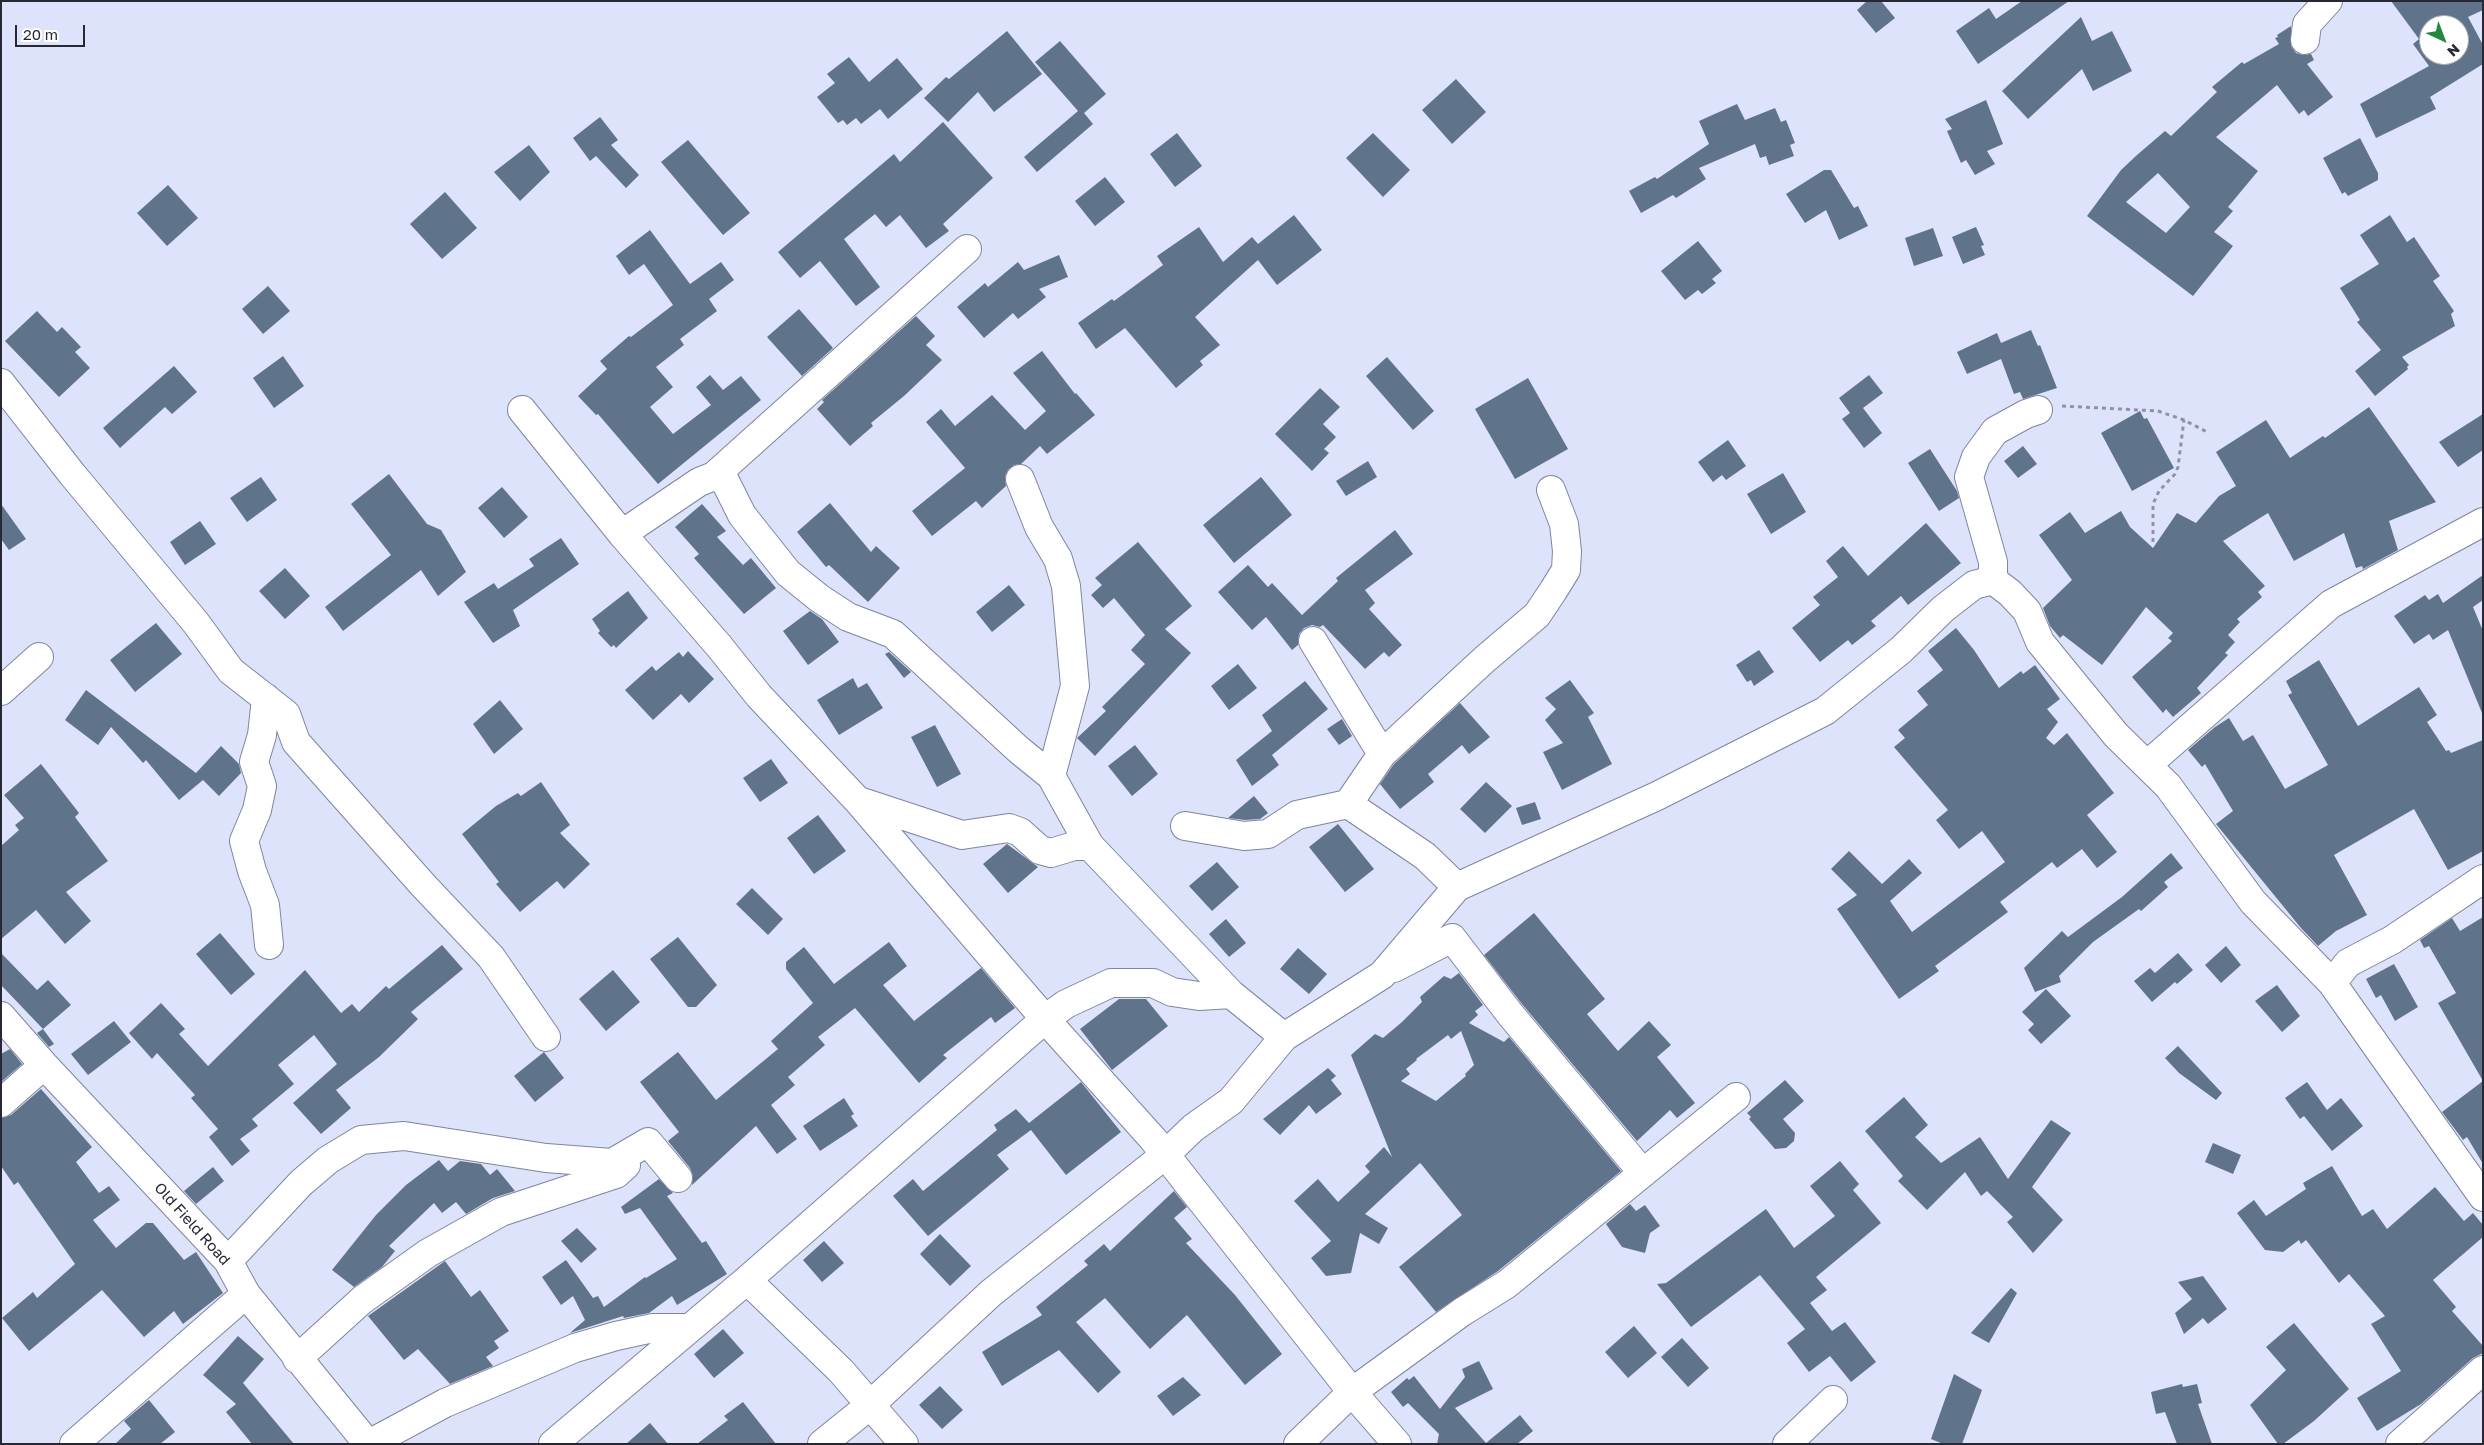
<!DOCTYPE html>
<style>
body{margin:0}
#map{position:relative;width:2484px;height:1445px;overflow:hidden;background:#dee3fc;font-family:"Golos Text",sans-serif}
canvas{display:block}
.frame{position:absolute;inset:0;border:2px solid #272834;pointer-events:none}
.north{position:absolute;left:2419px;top:15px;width:50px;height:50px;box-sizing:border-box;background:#fff;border:1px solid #a9a9ae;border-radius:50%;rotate:137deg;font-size:14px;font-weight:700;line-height:20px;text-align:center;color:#272834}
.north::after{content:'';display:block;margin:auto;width:18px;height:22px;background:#23893e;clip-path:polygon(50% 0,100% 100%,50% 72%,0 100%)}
.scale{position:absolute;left:15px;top:25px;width:70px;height:22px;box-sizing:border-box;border:2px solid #272834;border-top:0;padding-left:6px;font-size:15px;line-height:18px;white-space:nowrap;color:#272834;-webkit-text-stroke:4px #fff;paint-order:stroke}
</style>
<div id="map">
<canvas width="2484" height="1445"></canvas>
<div class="frame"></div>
<div class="north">N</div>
<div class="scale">20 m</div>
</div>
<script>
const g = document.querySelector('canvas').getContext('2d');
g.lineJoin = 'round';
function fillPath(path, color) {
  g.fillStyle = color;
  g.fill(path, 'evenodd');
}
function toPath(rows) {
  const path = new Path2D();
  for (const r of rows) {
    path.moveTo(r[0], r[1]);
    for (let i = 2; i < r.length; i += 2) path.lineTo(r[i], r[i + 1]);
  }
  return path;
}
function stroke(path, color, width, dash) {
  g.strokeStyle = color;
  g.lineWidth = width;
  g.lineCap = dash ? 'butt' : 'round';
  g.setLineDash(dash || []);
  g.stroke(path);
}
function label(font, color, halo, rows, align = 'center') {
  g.font = font + ' "Golos Text",sans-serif';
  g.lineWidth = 5;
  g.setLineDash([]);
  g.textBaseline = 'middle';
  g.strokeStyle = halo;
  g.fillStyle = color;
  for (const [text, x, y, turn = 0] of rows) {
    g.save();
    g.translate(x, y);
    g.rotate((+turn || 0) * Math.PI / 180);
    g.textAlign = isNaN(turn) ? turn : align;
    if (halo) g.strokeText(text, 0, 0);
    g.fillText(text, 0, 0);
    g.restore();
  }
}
const building = toPath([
 [1867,1,1881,1,1895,18,1876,33,1857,10],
 [2022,1,2069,1,1978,64,1956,31,1989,8,1996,19],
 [2391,1,2483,1,2483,10,2468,17,2483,45,2483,64,2430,97,2436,109,2376,138,2360,104,2429,66,2413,44,2419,39],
 [2429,25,2459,25,2459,55,2429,55],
 [2081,17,2092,41,2112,31,2132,71,2093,91,2082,69,2028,119,2002,91],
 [2291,26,2291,46,2296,53,2303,55,2311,54,2314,60,2307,64,2333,97,2308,116,2304,110,2299,114,2277,85,2216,137,2258,171,2228,207,2233,211,2214,232,2233,246,2193,296,2087,216,2121,170,2137,155,2165,131,2171,136,2217,92,2212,87,2242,62,2244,64,2279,44,2275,38,2278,37,2277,35],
 [2158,173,2190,207,2166,233,2126,202],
 [1007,31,1042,74,994,112,978,92,948,122,924,98,946,77,949,79],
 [1060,41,1106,94,1084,113,1093,124,1037,172,1024,157,1078,111,1035,62],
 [849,57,869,82,897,58,923,89,888,119,880,109,861,124,856,118,847,125,843,120,838,123,817,97,835,83,827,74],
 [1456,79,1486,112,1452,144,1422,110],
 [1986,100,2003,144,1987,151,1995,164,1975,175,1966,160,1961,163,1947,131,1952,129,1945,119],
 [1737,104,1745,120,1775,108,1781,122,1786,120,1795,143,1790,145,1794,156,1769,165,1766,156,1760,158,1755,144,1699,168,1706,179,1676,198,1673,195,1641,213,1629,191,1655,177,1657,179,1709,144,1699,121],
 [600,117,618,140,611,145,639,175,626,188,596,156,590,161,573,138],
 [943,122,993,178,943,224,949,231,926,248,900,215,886,227,875,214,844,239,880,287,856,306,820,261,800,278,778,252,894,154,900,162],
 [1177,133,1202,166,1175,187,1150,154],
 [1373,133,1410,170,1383,197,1346,158],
 [2360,138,2378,173,2378,180,2348,196,2345,192,2342,194,2323,158],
 [688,140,750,213,723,235,661,162],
 [529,145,550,172,520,201,494,172],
 [1824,170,1831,170,1854,208,1858,206,1868,226,1839,240,1826,210,1805,223,1786,194],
 [1105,177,1125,202,1095,226,1075,201],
 [168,185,198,218,167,246,137,213],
 [445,192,477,228,442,259,410,224],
 [1294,215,1322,250,1277,285,1258,260,1195,317,1220,345,1200,361,1203,365,1176,388,1125,328,1096,349,1078,323,1112,299,1114,301,1163,265,1157,256,1199,227,1223,262,1252,237,1258,244],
 [2390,215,2407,242,2414,237,2440,276,2433,281,2454,311,2451,314,2455,326,2402,357,2409,365,2407,367,2408,369,2375,396,2355,371,2381,350,2357,322,2360,320,2340,288,2379,264,2360,235],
 [1976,227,1984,245,1981,246,1985,255,1963,264,1952,237],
 [1933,228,1943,256,1914,266,1905,238],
 [650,230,690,284,721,262,734,280,709,299,717,311,680,339,684,345,656,367,673,387,650,407,673,434,711,405,696,387,710,375,723,390,741,376,761,400,658,484,598,414,596,415,578,396,607,369,600,361,629,336,631,337,673,305,644,264,629,275,616,256],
 [1698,241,1722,271,1712,279,1716,283,1702,294,1698,290,1685,300,1661,271],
 [1059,255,1068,277,1039,289,1046,297,1018,319,1013,313,984,338,957,307,985,283,988,287,1018,262,1024,270],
 [268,286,290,311,263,334,242,309],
 [799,309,833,348,802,376,767,337],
 [37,311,57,332,62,327,81,347,75,352,90,368,59,397,5,341],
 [916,316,935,336,926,345,942,360,904,396,871,423,873,426,850,446,817,409,824,402,822,400],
 [2031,330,2038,346,2040,345,2057,388,2023,399,2020,392,2014,394,2001,359,1967,374,1957,352,1997,333,2001,343],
 [1042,351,1075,394,1076,393,1095,415,1047,454,1040,446,1021,464,1014,465,1008,470,1005,476,1006,486,982,508,976,501,932,536,912,511,965,468,926,422,941,409,955,426,992,395,1025,430,1046,411,1013,373],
 [283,356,304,386,274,408,253,378],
 [1387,357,1434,411,1413,430,1366,376],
 [174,366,197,392,172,414,165,407,120,448,103,428],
 [1869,375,1883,393,1863,408,1882,433,1864,448,1842,419,1850,413,1839,398],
 [1528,378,1568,449,1515,479,1475,409],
 [1320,388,1340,407,1323,424,1336,437,1324,449,1329,453,1312,471,1275,434],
 [2369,407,2436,502,2389,521,2398,550,2363,569,2362,566,2356,568,2344,533,2294,561,2268,513,2223,541,2265,586,2258,592,2262,597,2237,619,2240,622,2228,635,2235,642,2225,653,2228,655,2197,688,2201,693,2173,717,2166,709,2163,713,2132,677,2172,641,2168,638,2173,633,2146,607,2102,665,2063,635,2060,638,2050,626,2043,608,2072,580,2039,535,2070,512,2085,533,2121,511,2130,527,2153,548,2177,513,2196,523,2219,496,2236,486,2216,452,2266,420,2290,458,2323,436,2325,438],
 [2140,411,2144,419,2147,418,2174,468,2132,491,2101,433],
 [2483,414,2483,450,2458,467,2439,442],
 [1728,440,1746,466,1726,480,1722,475,1713,482,1698,462],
 [2023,446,2037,464,2018,478,2004,461],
 [1930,449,1957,491,1959,498,1939,511,1908,463],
 [1368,461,1377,477,1346,496,1336,481],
 [1783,473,1806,512,1771,534,1747,494],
 [389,474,427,524,441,530,466,572,438,596,421,570,343,631,325,607,391,555,351,504],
 [261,477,277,500,247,522,230,498],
 [1261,477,1292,515,1234,563,1203,525],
 [502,487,528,517,504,538,478,508],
 [830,503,871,552,876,546,900,568,868,602,829,565,826,567,797,532],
 [1,504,26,539,9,550,1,539],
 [702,504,726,531,717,537,743,565,751,558,776,588,744,614,694,558,699,554,675,527],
 [200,521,216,544,185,565,170,542],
 [1926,523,1961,563,1908,605,1901,596,1871,621,1876,626,1852,645,1848,640,1820,662,1792,628,1820,605,1813,597,1838,577,1826,561,1843,546,1868,576],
 [1395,530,1413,554,1365,590,1375,603,1369,609,1402,645,1389,657,1384,652,1365,669,1323,625,1320,627,1312,625,1304,628,1299,634,1298,645,1292,650,1266,617,1252,630,1218,592,1248,565,1268,587,1272,583,1302,615,1338,581,1336,578],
 [561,538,579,564,513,610,520,626,493,643,464,602,494,583,498,589,534,566,529,559],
 [1138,542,1192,606,1165,629,1191,653,1095,756,1077,738,1106,711,1102,707,1145,664,1131,650,1145,635,1114,598,1103,608,1091,595,1102,585,1095,578],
 [285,568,310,596,285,619,259,591],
 [2483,575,2483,600,2473,607,2483,631,2482,713,2448,630,2433,640,2429,634,2414,644,2394,616,2425,595,2429,600,2438,594,2443,603],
 [1009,585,1025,605,992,632,976,612],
 [628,591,648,618,616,648,614,645,611,647,598,633,600,631,592,619],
 [810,611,822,619,839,642,808,665,783,631],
 [156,623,182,654,135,692,110,660],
 [1956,628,1974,650,1999,688,2021,671,2023,674,2035,665,2060,699,2047,709,2058,722,2046,738,2054,745,2067,733,2114,793,2087,815,2117,852,2097,868,2082,849,2057,868,2052,862,2000,902,2008,912,1935,966,1939,971,1899,999,1837,909,1857,895,1831,869,1849,851,1882,884,1909,859,1922,873,1890,901,1912,932,2005,862,1982,831,1959,849,1936,820,1948,810,1894,747,1905,738,1898,730,1928,705,1917,691,1943,670,1928,651],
 [1759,650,1774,672,1754,686,1751,680,1747,682,1736,665],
 [688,651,714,679,689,703,681,694,653,720,625,690,652,666,656,671,679,652,683,657],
 [889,652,911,672,904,678,885,654],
 [2319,660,2358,726,2419,687,2437,715,2427,722,2446,751,2449,750,2451,753,2483,740,2483,851,2448,870,2414,809,2334,855,2367,915,2336,931,2318,946,2301,928,2216,824,2233,811,2205,764,2202,767,2188,750,2215,727,2229,718,2243,741,2253,735,2285,789,2328,765,2288,695,2292,693,2286,681],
 [1238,664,1257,688,1229,710,1211,686],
 [853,678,858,688,867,683,883,708,839,735,817,700],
 [1570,680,1594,713,1588,717,1612,764,1562,790,1543,752,1563,743,1545,720,1556,709,1545,698],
 [1305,681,1328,709,1272,755,1279,765,1252,786,1236,760,1272,731,1262,715],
 [86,690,196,773,221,746,239,764,241,773,219,796,203,780,179,800,146,760,143,763,111,727,98,745,65,720],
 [500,700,523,729,494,754,473,724],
 [1460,703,1490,737,1469,754,1462,745,1428,774,1434,782,1400,809,1380,784,1394,764],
 [1342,719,1352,736,1339,745,1327,729],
 [935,725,961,774,937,787,911,737],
 [1135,745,1158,774,1132,796,1108,766],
 [771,759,788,783,760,802,743,778],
 [41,764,79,813,75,817,108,861,66,892,91,921,65,944,36,910,1,939,1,846,19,830,15,825,24,818,4,795],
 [541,782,570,825,560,833,590,864,564,889,557,881,520,912,496,884,499,882,462,834,496,806,518,793,521,796],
 [1486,782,1512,806,1485,833,1460,809],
 [1254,796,1268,813,1260,819,1245,820,1228,818],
 [1535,802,1541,819,1522,825,1516,808],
 [818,815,846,851,814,874,787,838],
 [1338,824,1374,869,1345,892,1309,847],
 [1007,844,1038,867,1008,893,983,864],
 [2171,853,2183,868,2164,882,2168,887,2141,911,2139,909,2093,942,2059,976,2061,982,2035,992,2024,968,2062,931,2068,937,2122,897],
 [1217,862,1239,887,1212,911,1189,886],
 [752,888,783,919,768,935,736,904],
 [1534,913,1605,999,1587,1014,1618,1051,1649,1021,1671,1045,1657,1057,1695,1103,1677,1118,1670,1110,1637,1141,1522,1004,1484,955],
 [2483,917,2483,1081,2438,1003,2456,993,2429,946,2424,948,2420,940,2452,918,2460,931],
 [1226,919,1246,943,1229,957,1209,934],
 [220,933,255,974,231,995,196,954],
 [678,937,717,985,696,1007,688,1007,650,959],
 [889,942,907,966,883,985,914,1021,981,968,1015,1008,995,1023,991,1017,943,1055,947,1058,919,1083,855,1008,818,1037,825,1045,788,1077,795,1085,771,1105,797,1139,777,1154,756,1126,692,1185,693,1176,690,1168,668,1141,679,1132,640,1082,678,1052,716,1100,778,1049,771,1041,813,1003,786,969,786,962,804,947,834,984],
 [442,945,463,969,411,1012,418,1019,379,1057,336,1090,351,1108,321,1134,293,1103,337,1064,314,1035,278,1065,294,1084,252,1119,258,1126,240,1139,250,1151,232,1166,209,1137,218,1129,191,1098,195,1095,157,1053,152,1059,129,1033,161,1003,185,1029,179,1034,208,1066,305,970,341,1013,352,1004,359,1012,386,986,389,989],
 [2226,946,2241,965,2221,983,2205,965],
 [1298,948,1327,974,1309,994,1280,969],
 [1,953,37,990,48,980,71,1005,43,1029,1,985],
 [2178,953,2193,970,2177,984,2175,982,2152,1002,2134,981,2150,968,2155,973],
 [2394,964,2418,1007,2395,1021,2381,995,2376,998,2366,979],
 [613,970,640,1002,606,1031,579,999],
 [1459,973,1483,1005,1475,1011,1478,1015,1469,1023,1504,1042,1509,1037,1621,1171,1498,1271,1436,1312,1399,1267,1462,1215,1422,1165,1420,1163,1365,1214,1388,1228,1379,1244,1360,1233,1351,1273,1326,1276,1311,1258,1331,1241,1294,1201,1318,1179,1338,1202,1370,1172,1365,1166,1384,1147,1392,1157,1351,1055,1375,1034,1383,1038,1402,1022,1422,1002,1420,997,1444,976,1451,979],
 [1461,1031,1474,1065,1465,1074,1466,1076,1436,1101,1401,1081,1410,1074,1406,1069,1417,1060,1416,1059,1448,1035,1451,1039],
 [2277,985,2300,1016,2282,1032,2255,1001],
 [2046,989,2071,1016,2041,1044,2028,1030,2034,1024,2022,1012],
 [1119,999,1146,999,1168,1026,1112,1070,1080,1029],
 [114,1021,131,1042,88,1075,71,1054],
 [43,1029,54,1044,49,1047,37,1033],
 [2178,1046,2222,1093,2216,1100,2179,1073,2165,1058],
 [10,1049,22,1064,1,1082,1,1054],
 [544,1052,564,1078,535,1102,514,1076],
 [1328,1068,1336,1076,1331,1080,1342,1094,1316,1114,1309,1105,1280,1135,1263,1119],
 [1785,1080,1804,1101,1783,1119,1795,1133,1794,1141,1786,1148,1775,1149,1749,1119,1751,1117,1747,1113],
 [2483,1081,2483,1164,2467,1137,2463,1140,2442,1112],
 [1081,1082,1121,1132,1066,1175,1031,1130,997,1155,1009,1169,928,1236,893,1196,913,1179,923,1191,997,1130,994,1125,1016,1109,1029,1123],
 [2307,1082,2327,1110,2341,1098,2363,1126,2332,1151,2304,1116,2300,1119,2285,1098],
 [41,1089,92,1147,76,1162,99,1193,109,1186,120,1200,93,1220,116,1248,146,1223,153,1223,184,1260,196,1252,223,1293,183,1324,174,1311,144,1337,102,1290,29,1351,2,1318,33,1292,37,1298,75,1264,18,1182,14,1185,1,1166,1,1118,11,1115],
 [1904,1097,1928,1125,1915,1137,1941,1163,1980,1137,2008,1179,2051,1120,2071,1133,2032,1187,2063,1220,2033,1253,2007,1222,2013,1217,1987,1191,1981,1196,1965,1172,1927,1210,1898,1181,1903,1176,1865,1131],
 [844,1098,854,1114,851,1116,858,1126,820,1151,803,1126],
 [2213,1143,2241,1155,2233,1174,2205,1162],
 [439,1160,448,1171,460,1161,481,1164,490,1175,497,1169,515,1191,493,1198,466,1214,456,1202,442,1213,434,1203,389,1246,395,1251,382,1267,354,1287,332,1270,376,1215,406,1185],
 [1840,1161,1859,1184,1853,1190,1881,1223,1816,1277,1827,1290,1810,1303,1832,1331,1845,1322,1876,1362,1851,1382,1830,1356,1809,1372,1787,1343,1805,1329,1760,1275,1691,1327,1657,1284,1666,1283,1766,1209,1794,1248,1835,1216,1810,1186],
 [2332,1166,2362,1216,2373,1209,2387,1229,2435,1187,2464,1221,2473,1213,2483,1225,2483,1237,2433,1280,2456,1307,2452,1311,2483,1346,2483,1353,2473,1358,2421,1404,2377,1431,2357,1398,2401,1371,2371,1324,2385,1316,2349,1274,2339,1283,2306,1240,2301,1244,2299,1240,2283,1252,2265,1250,2237,1213,2254,1200,2266,1216,2306,1189,2303,1183],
 [213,1167,224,1181,196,1204,184,1191],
 [659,1179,673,1193,667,1196,702,1243,706,1241,727,1274,677,1305,672,1296,649,1313,624,1318,623,1316,570,1333,585,1320,573,1296,561,1305,542,1277,566,1260,593,1298,598,1296,604,1307,645,1277,646,1278,677,1259,640,1208,625,1214,621,1207],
 [1174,1191,1187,1207,1174,1218,1192,1239,1186,1243,1235,1295,1282,1354,1245,1385,1187,1315,1150,1349,1105,1298,1076,1322,1121,1372,1098,1393,1059,1350,1002,1386,982,1352,1042,1315,1036,1307,1088,1265,1084,1261,1104,1244,1110,1251],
 [1630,1204,1636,1211,1645,1205,1660,1226,1650,1233,1645,1253,1622,1247,1606,1224],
 [577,1228,597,1249,581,1263,561,1241],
 [940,1234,971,1266,950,1286,920,1254],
 [824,1241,844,1263,822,1282,803,1260],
 [445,1261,471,1297,480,1290,509,1331,494,1341,499,1348,486,1357,493,1366,450,1384,418,1349,404,1360,368,1316],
 [2203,1276,2227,1309,2208,1324,2203,1318,2184,1334,2175,1313,2192,1299,2178,1282],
 [2011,1288,2017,1293,1989,1343,1971,1333],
 [2294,1323,2349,1389,2314,1421,2283,1444,2278,1444,2250,1405,2286,1370,2266,1347],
 [1634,1326,1657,1353,1628,1378,1605,1352],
 [723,1329,744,1353,714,1378,694,1354],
 [238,1336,264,1359,243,1383,294,1444,252,1444,226,1412,236,1404,203,1375],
 [1682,1338,1709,1368,1688,1387,1661,1357],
 [1479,1361,1493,1389,1455,1408,1486,1443,1520,1415,1533,1431,1517,1444,1437,1444,1439,1434,1408,1403,1403,1407,1391,1392,1407,1378,1409,1380,1414,1376,1440,1409,1465,1377,1462,1369],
 [1954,1374,1982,1390,1962,1444,1943,1444,1931,1439],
 [1183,1377,1201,1395,1173,1416,1157,1396],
 [2182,1384,2183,1387,2197,1384,2202,1403,2198,1404,2212,1444,2177,1444,2165,1412,2156,1414,2151,1392],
 [940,1386,963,1410,942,1429,919,1405],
 [149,1400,175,1432,160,1444,115,1444,131,1429,124,1421],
 [743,1402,776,1444,697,1444,728,1420,724,1416],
 [650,1423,668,1444,626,1444]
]);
const path = toPath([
 [2062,406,2158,411,2184,420,2209,433],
 [2153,542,2153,504,2159,491,2175,474,2178,467,2184,420]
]);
const minor = toPath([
 [2305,40,2307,24,2328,1],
 [1,383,72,474,196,623,231,671,286,714,296,742,423,885,491,957,546,1037],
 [522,410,622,534,719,646,759,696,858,801,1045,1019,1153,1139,1352,1392,1397,1444],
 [714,476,967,249],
 [1020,479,1039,527,1058,559,1066,586,1075,686,1051,776],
 [622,534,699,482,714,476,725,481,742,515,788,573,819,598,848,617,893,634,1019,750,1051,776,1090,846],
 [1993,580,1993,562,1969,477,1976,457,1995,431,2026,414,2038,410],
 [1313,641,1382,754],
 [1,691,39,657],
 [266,698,262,735,254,762,262,786,257,810,244,841,252,871,265,905,269,945],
 [2147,765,2331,604,2483,522],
 [859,801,962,835,1009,828,1020,832,1040,850,1051,853,1074,846,1090,846,1231,994,1284,1037],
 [1348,804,1382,754,1485,659,1537,615,1553,591,1566,570,1567,551,1564,524,1551,490],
 [1185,826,1244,836,1268,834,1297,815,1348,804,1425,856,1457,887],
 [1394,968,1452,938,1510,1014,1643,1173],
 [2332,983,2348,963,2392,940,2483,879],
 [1,1016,44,1065,228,1261,246,1294,368,1444],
 [1,1103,44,1065],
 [228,1261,301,1183,328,1160,361,1140,404,1136,546,1158,612,1163,648,1142,678,1178],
 [747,1280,841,1371,904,1444],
 [297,1359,362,1300,428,1253,501,1212,616,1174,626,1165],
 [74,1444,246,1294],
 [369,1444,445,1403,575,1348,616,1336,653,1328,688,1328],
 [553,1444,747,1280,1045,1019,1066,1004,1111,983,1153,983,1172,992,1199,996,1231,994],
 [822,1444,869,1406,991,1293,1165,1155,1193,1128,1231,1101,1284,1037,1382,975,1457,887,1657,796,1825,711,1901,650,1943,609,1974,585,1993,580,2010,593,2027,611,2040,642,2116,735,2168,786,2253,902,2332,983,2483,1197],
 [1298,1444,1352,1392,1462,1312,1507,1284,1736,1097],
 [1787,1444,1833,1400],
 [2400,1444,2483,1370]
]);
const streetNames = [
 ["Old Field Road",192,1224,48]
];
fillPath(building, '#5f738a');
stroke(minor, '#7f84a1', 30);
stroke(path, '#8f92a6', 3, [4, 4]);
stroke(minor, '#fff', 28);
label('15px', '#272834', '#fff', streetNames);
</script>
